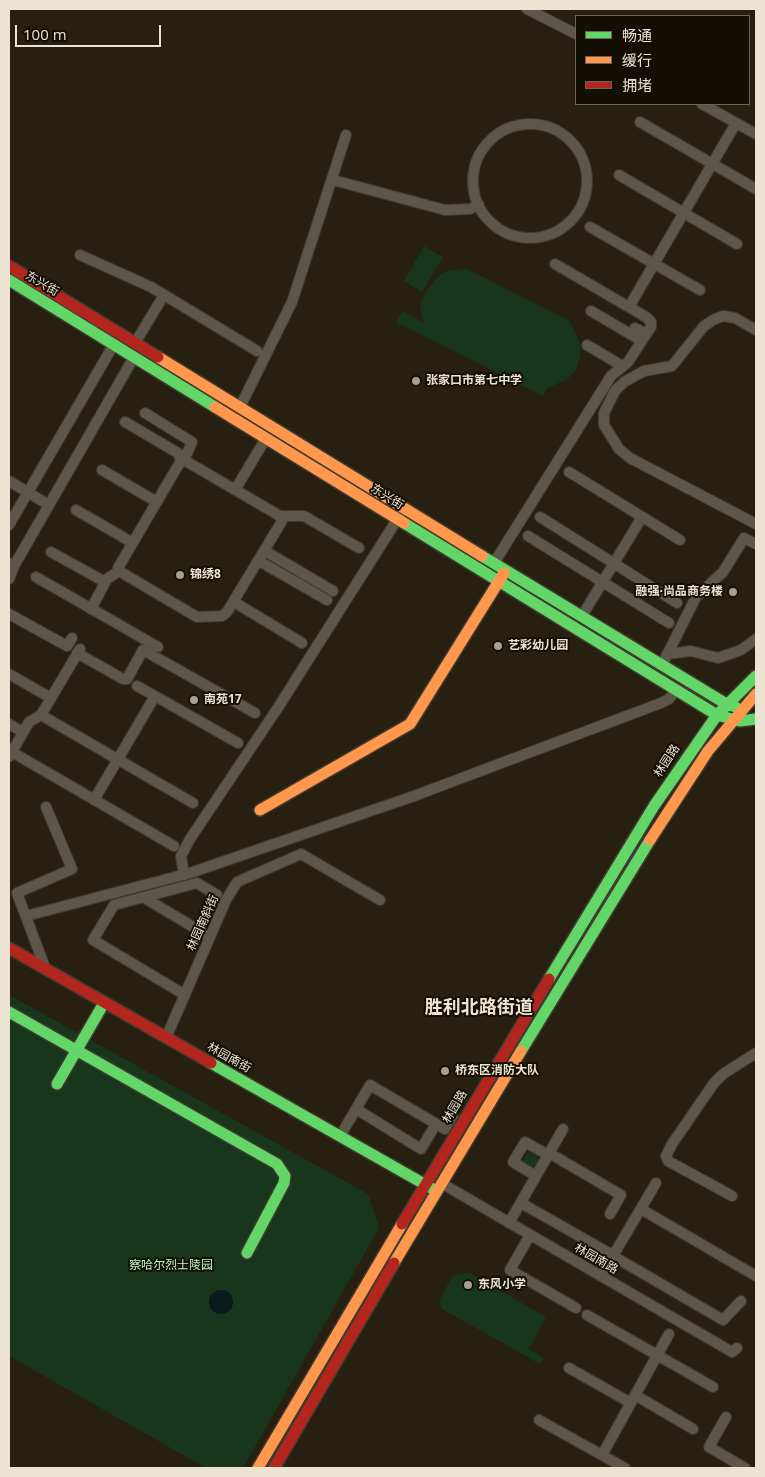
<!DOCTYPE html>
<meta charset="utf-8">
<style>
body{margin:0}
#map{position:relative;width:765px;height:1477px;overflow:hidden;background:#272011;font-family:"Open Sans","Noto Sans SC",sans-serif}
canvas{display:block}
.frame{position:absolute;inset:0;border:10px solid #ece3d3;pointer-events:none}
.legend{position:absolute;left:575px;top:15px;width:175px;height:90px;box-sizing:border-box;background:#140f04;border:1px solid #6a6457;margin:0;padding:6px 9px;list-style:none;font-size:15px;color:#ece3d3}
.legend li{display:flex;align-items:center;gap:10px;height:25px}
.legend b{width:25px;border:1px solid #6a6457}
.scale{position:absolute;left:15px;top:25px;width:146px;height:22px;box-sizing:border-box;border:2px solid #ece3d3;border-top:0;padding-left:6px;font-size:15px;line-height:18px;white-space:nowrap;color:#ece3d3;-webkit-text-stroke:4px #140f04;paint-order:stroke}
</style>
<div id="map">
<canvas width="765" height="1477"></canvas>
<div class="frame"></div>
<ul class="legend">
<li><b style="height:6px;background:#63d668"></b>畅通</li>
<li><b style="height:6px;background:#ff974d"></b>缓行</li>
<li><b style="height:6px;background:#b3261e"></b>拥堵</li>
</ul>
<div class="scale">100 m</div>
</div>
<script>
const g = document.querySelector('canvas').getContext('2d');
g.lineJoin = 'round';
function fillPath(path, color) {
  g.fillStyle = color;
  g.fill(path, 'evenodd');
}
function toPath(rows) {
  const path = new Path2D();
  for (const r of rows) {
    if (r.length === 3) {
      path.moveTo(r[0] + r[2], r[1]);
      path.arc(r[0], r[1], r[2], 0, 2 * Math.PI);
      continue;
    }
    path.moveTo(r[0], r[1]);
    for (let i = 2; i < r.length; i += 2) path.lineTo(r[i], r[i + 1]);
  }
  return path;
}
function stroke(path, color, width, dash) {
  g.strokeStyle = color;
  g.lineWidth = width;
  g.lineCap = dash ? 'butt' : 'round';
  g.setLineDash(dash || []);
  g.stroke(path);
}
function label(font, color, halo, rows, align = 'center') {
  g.font = font + ' "Open Sans","Noto Sans SC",sans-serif';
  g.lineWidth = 4;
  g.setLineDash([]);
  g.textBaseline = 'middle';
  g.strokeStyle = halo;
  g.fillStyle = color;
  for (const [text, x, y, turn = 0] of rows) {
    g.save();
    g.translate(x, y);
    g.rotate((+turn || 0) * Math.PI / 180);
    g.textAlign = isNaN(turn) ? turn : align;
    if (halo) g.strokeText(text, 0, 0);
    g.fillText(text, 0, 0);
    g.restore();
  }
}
const green = toPath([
 [424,246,443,257,422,292,404,281],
 [467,269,570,321,580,343,580,356,576,369,568,379,547,388,543,396,396,322,402,311,424,323,420,307,426,291,437,277,447,271],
 [9,995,368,1194,379,1228,243,1468,206,1468,9,1356],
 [531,1160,7],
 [470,1273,546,1317,529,1349,544,1358,540,1364,442,1309,439,1301,452,1277,456,1275]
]);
const water = toPath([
 [221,1302,12]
]);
const street = toPath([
 [527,9,576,34],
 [702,104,756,134],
 [640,122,756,189],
 [530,181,57],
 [619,175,737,244],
 [333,180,445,210,470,209,479,205],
 [590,227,700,290],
 [80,255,151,287,257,351],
 [629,307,736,123],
 [591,311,642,341],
 [635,328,646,334],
 [756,330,735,318,723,316,713,320,704,326,672,366,644,371,624,382,615,391,604,413,604,425,619,449,630,458,756,524],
 [135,343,164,295],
 [587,345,622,366],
 [240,407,292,302,346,135],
 [145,413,192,442,184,460],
 [125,422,178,453,181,461],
 [184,460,280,516,282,521,227,612,222,616,197,617,119,571,118,568,179,464,184,460],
 [102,470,157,502],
 [569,472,680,540],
 [9,481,49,505],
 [235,490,266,438],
 [76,510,133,543],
 [280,516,304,516,359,548],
 [540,517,677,603],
 [9,525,114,344],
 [528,536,669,623],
 [265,551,333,591],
 [51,552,105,582],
 [259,561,327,600],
 [9,563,14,566,134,357],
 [494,563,611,376,628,362,651,327,651,322,646,317,555,264],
 [36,577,158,647],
 [9,579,14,566],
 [234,602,302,643],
 [91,609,107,579,119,571],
 [9,614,67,646,72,638],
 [582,616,642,517],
 [77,653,123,679,127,679,143,650,255,713],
 [667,654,691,651,718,658,741,650,756,639],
 [662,665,696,597,723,572,744,538,756,544],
 [9,674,51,698],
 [137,686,155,696],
 [41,715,193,803],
 [9,724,23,732],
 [12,752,174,846],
 [9,757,29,722,41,715,80,649],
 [94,800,155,696,238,743],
 [184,875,181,856,190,839,279,706,400,515],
 [143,897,210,937],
 [26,916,190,873,414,796,661,703,669,699,676,690],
 [46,970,17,893,72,869,46,807],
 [185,995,93,940,114,905,197,883,217,895],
 [166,1038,226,900,237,882,301,854,380,900],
 [356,1109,370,1085,445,1129,453,1115],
 [340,1136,356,1109,421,1149,433,1129],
 [549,1153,621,1195,610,1214],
 [536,1176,513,1162,525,1142,548,1155],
 [441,1183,732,1352,737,1348],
 [732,1196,668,1161,666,1156,672,1144,714,1083,723,1074,756,1053],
 [521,1203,609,1253],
 [641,1209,756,1276],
 [509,1223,563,1129],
 [530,1235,510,1270,576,1308],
 [613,1256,723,1320,741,1301],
 [601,1276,656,1183],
 [587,1315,713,1387],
 [569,1368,631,1403],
 [635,1395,693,1429],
 [726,1417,709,1447,745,1468],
 [539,1420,625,1468],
 [602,1455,669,1334]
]);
const fast = toPath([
 [9,280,215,407],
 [404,523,717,715,740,721,756,719],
 [482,556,728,705,736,707],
 [549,979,654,806,717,715,756,676],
 [9,1012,277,1164,285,1176,284,1183,247,1253],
 [521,1051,650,840],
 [211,1063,433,1189],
 [57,1084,104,1003]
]);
const slow = toPath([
 [158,357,482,556],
 [215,407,404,523],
 [260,810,410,724,504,573],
 [650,840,708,751,756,694],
 [394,1263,521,1051],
 [258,1468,402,1224]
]);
const jam = toPath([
 [9,266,158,357],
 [9,948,211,1063],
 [402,1224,549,979],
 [274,1468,394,1263]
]);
const markers = [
 [416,381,5,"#a79f8f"],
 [180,575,5,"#a79f8f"],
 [733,592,5,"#a79f8f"],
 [498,646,5,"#a79f8f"],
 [194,700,5,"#a79f8f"],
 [445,1071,5,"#a79f8f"],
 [468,1285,5,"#a79f8f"]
];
const streetNames = [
 ["东兴街",42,284,31],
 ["东兴街",387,497,32],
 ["林园路",667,761,-57],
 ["林园南斜街",203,923,-66],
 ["林园南街",229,1058,29],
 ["林园路",455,1107,-59],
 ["林园南路",596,1259,30]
];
const poiNames = [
 ["张家口市第七中学",426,381],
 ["锦绣8",190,575],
 ["融强·尚品商务楼",723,592,"right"],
 ["艺彩幼儿园",508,646],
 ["南苑17",204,700],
 ["桥东区消防大队",455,1071],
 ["东风小学",478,1285]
];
const parkNames = [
 ["察哈尔烈士陵园",171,1266]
];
const districtNames = [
 ["胜利北路街道",479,1008]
];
fillPath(green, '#18361b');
fillPath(water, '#091b1d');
stroke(street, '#403a30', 12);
stroke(fast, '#403a30', 14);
stroke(slow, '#403a30', 14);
stroke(jam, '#403a30', 14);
stroke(street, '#5d564b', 10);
stroke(fast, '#63d668', 11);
stroke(slow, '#ff974d', 11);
stroke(jam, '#b3261e', 11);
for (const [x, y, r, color] of markers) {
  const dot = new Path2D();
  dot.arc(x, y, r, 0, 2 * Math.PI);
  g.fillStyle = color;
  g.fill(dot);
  stroke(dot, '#140f04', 2);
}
label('12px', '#ece3d3', '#140f04', streetNames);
label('bold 12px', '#ece3d3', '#140f04', poiNames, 'left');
label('12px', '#b8f6bf', '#140f04', parkNames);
label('bold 18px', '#ece3d3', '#140f04', districtNames);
</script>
